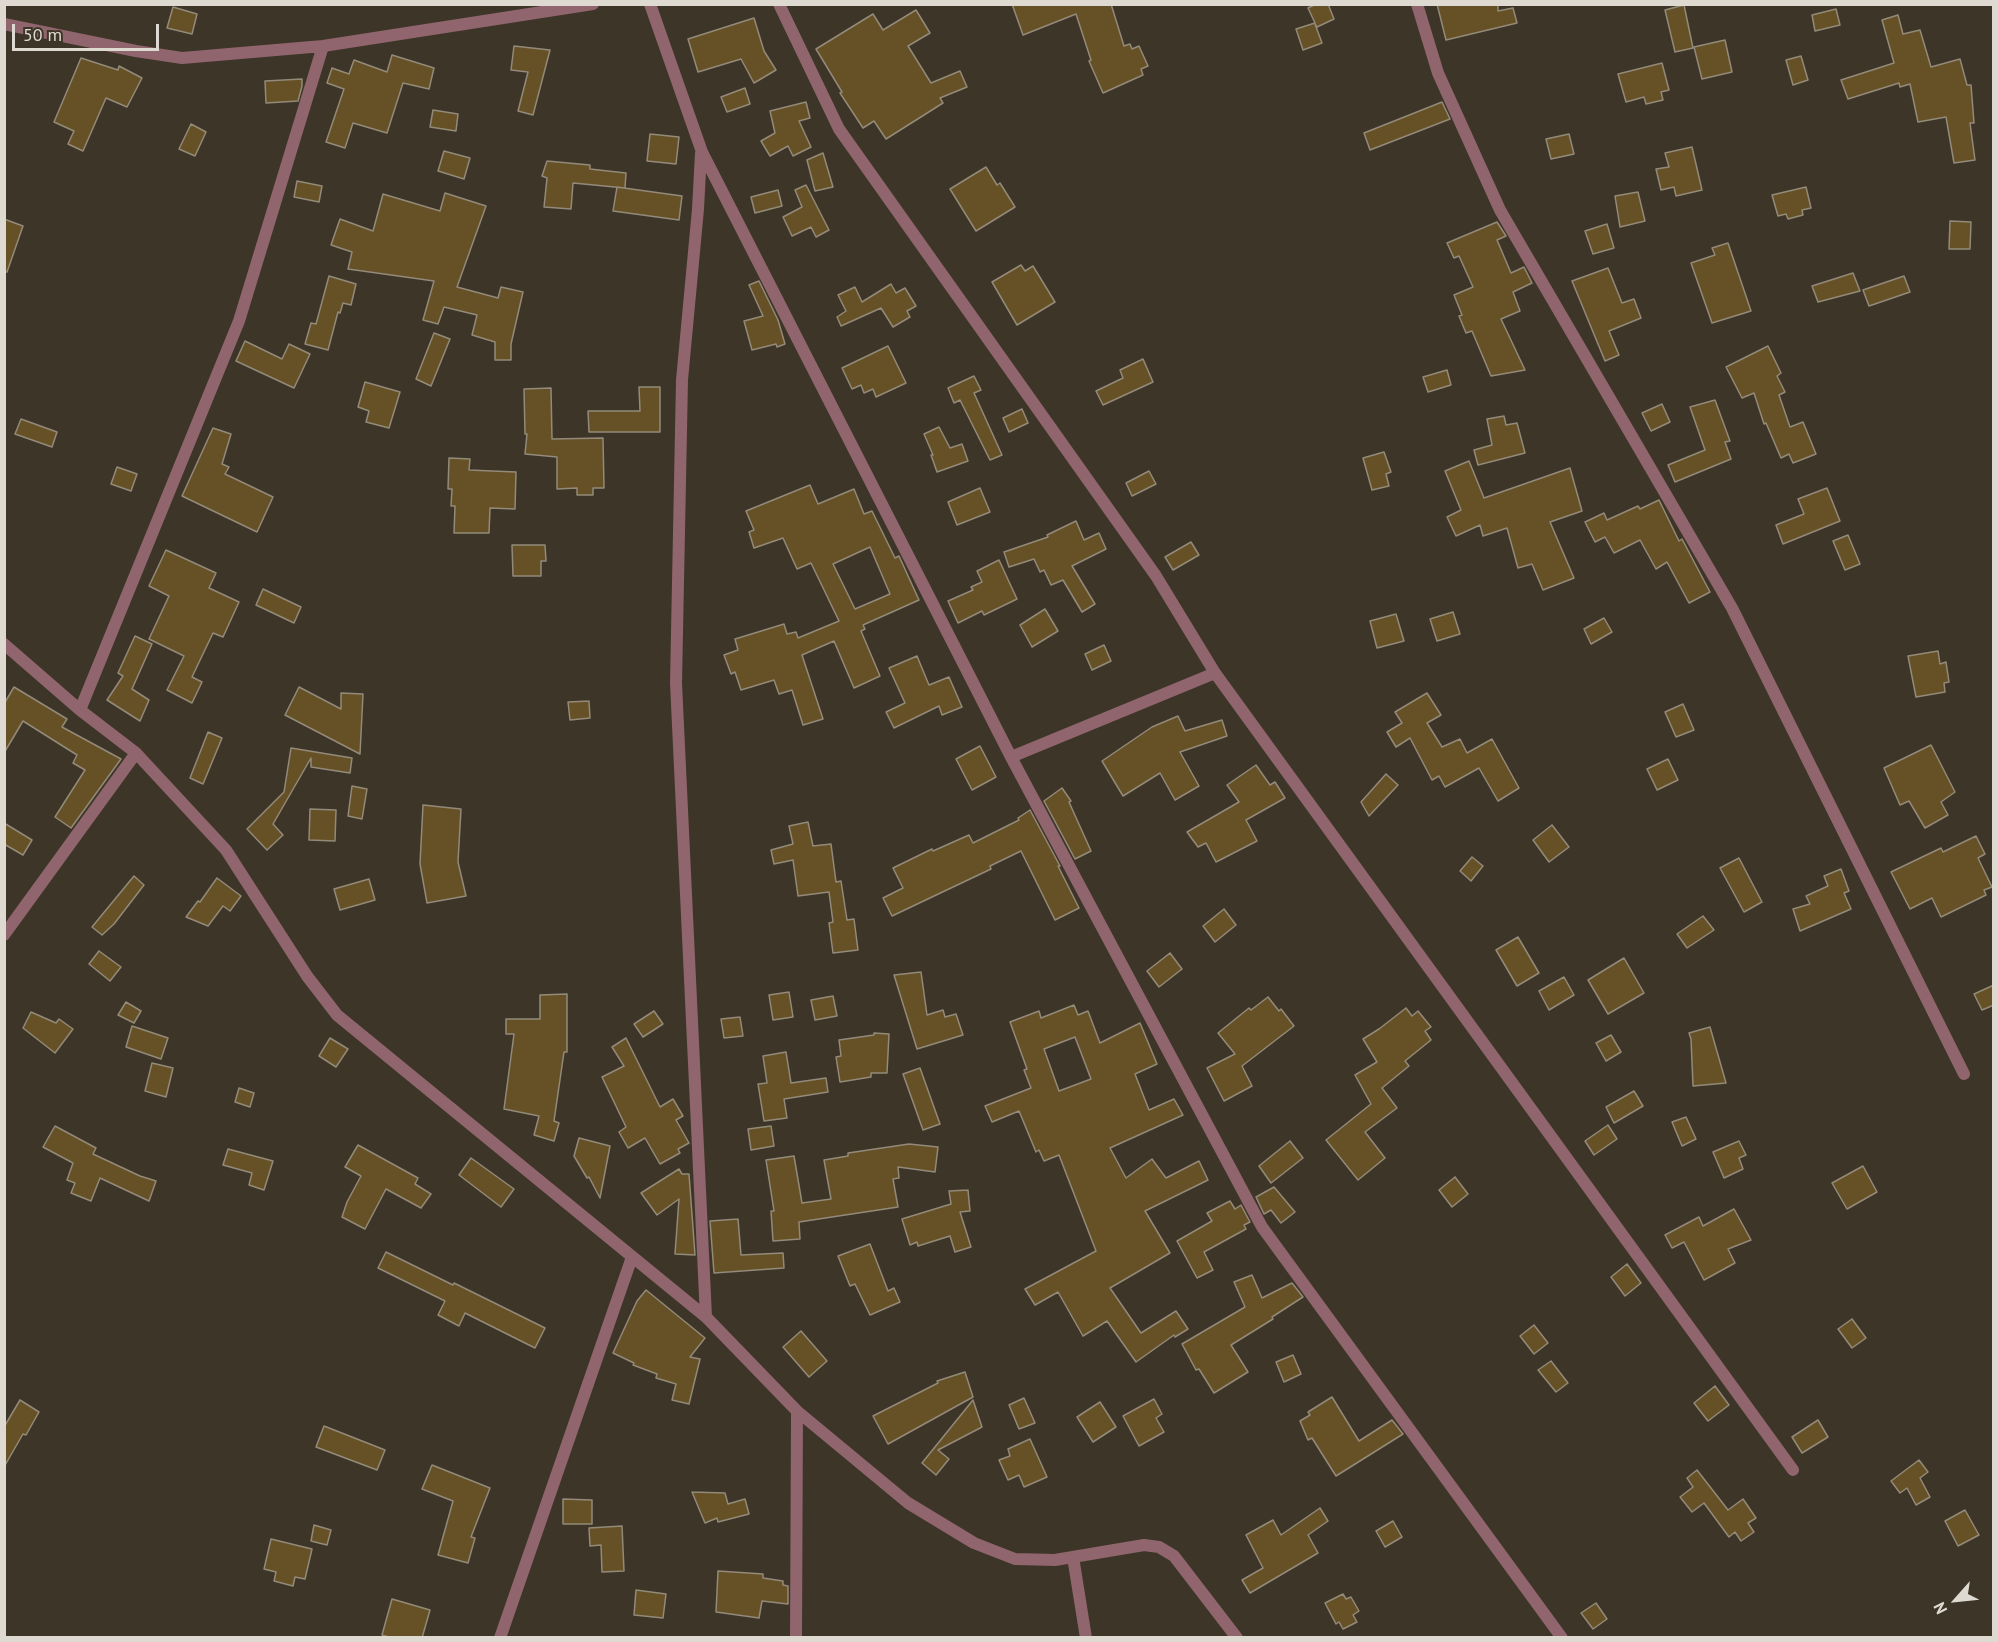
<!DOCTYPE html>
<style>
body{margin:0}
#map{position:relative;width:1998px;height:1642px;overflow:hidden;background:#3d3527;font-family:"PT Sans",sans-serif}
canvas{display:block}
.frame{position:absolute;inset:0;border:6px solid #dedad1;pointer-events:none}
.north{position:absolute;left:1926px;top:1570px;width:60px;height:60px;-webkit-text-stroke:4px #3d3527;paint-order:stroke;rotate:243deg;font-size:16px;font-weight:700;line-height:24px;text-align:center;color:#dedad1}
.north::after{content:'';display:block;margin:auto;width:21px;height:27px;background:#dedad1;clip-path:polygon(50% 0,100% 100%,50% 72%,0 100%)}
.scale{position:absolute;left:12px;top:24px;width:147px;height:27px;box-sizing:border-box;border:3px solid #dedad1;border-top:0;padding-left:8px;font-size:18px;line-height:21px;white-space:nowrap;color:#dedad1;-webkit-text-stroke:4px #3d3527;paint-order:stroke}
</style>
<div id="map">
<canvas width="1998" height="1642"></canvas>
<div class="frame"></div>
<div class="north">N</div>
<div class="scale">50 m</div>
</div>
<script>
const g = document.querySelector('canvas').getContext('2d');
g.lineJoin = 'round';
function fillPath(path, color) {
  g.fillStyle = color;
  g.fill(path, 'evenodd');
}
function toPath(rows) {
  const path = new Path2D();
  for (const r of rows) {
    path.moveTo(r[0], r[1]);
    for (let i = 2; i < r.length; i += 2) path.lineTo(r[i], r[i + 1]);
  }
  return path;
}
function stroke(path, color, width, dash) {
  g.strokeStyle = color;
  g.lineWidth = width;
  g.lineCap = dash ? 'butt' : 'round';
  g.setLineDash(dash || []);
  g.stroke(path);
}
const building = toPath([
 [1012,4,1111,4,1124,46,1130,44,1132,49,1139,46,1148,66,1141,69,1143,75,1103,93,1089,61,1091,60,1076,14,1023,35,1012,4],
 [1316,4,1328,4,1334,19,1317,27,1315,24,1322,43,1303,50,1296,29,1315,23,1308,8,1316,4],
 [1437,4,1498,4,1498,11,1513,8,1517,23,1446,40,1437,4],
 [1684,5,1693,48,1675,52,1665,10,1684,5],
 [173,7,197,14,192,34,167,28,173,7],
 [1836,9,1840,25,1815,31,1812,15,1836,9],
 [916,10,930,33,908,46,931,83,960,71,967,87,940,98,943,103,886,139,874,121,863,128,840,93,842,92,816,49,873,14,883,30,916,10],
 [1898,15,1903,34,1920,30,1931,67,1960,59,1967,85,1971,85,1974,123,1970,123,1975,160,1954,163,1946,117,1918,122,1910,84,1900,87,1899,83,1848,99,1841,80,1894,63,1882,20,1898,15],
 [754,18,764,51,776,70,754,83,741,59,698,72,688,39,754,18],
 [1725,40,1732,72,1702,79,1694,47,1725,40],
 [514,46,550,50,533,115,518,111,528,72,511,70,514,46],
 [392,55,434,68,429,89,403,83,387,133,353,123,345,148,326,142,344,89,327,83,332,68,349,74,354,60,387,72,392,55],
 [1801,56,1808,80,1793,85,1786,60,1801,56],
 [81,58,118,70,119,66,142,78,127,107,106,98,83,151,68,144,74,131,54,122,81,58],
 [1662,63,1669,90,1661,92,1663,100,1646,104,1644,97,1626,102,1618,74,1662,63],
 [302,79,302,86,298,101,266,103,265,81,302,79],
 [745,88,750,104,727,112,721,97,745,88],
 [806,102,810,118,799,121,811,147,793,156,788,146,770,156,761,141,775,133,770,111,806,102],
 [1442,102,1450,119,1370,150,1364,133,1442,102],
 [433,110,458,114,456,131,430,127,433,110],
 [191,124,206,132,195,156,179,149,191,124],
 [650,134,679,137,676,164,647,161,650,134],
 [1569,134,1574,154,1551,159,1546,139,1569,134],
 [1692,147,1702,190,1676,196,1674,187,1661,190,1656,169,1669,167,1665,153,1692,147],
 [444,151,470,158,464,179,438,171,444,151],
 [823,153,833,187,815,191,807,160,823,153],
 [547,161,590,165,590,169,626,173,625,188,573,183,571,209,544,207,547,178,542,176,547,161],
 [986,167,997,185,1000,183,1015,207,976,231,950,189,986,167],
 [297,181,322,186,319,202,294,197,297,181],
 [806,185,829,230,816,237,811,227,792,236,783,217,802,207,795,190,806,185],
 [617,187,682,196,679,220,613,211,617,187],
 [1806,187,1811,208,1802,210,1803,215,1788,219,1786,214,1778,216,1772,195,1806,187],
 [778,190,782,206,755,213,751,197,778,190],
 [1638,192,1645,221,1620,227,1615,196,1638,192],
 [445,193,486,206,457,287,498,298,501,287,523,292,511,344,511,360,495,360,495,342,472,335,477,315,444,307,438,324,423,320,434,281,348,269,352,252,331,245,340,219,373,231,383,194,440,211,445,193],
 [4,219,23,226,7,272,4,272,4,219],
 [1950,221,1971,222,1970,249,1949,249,1950,221],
 [1497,222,1506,236,1497,240,1511,273,1524,267,1532,283,1513,292,1520,311,1501,319,1525,370,1491,376,1472,331,1466,333,1459,316,1462,315,1454,295,1473,287,1459,256,1454,258,1447,243,1497,222],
 [1607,224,1614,248,1593,254,1585,231,1607,224],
 [1728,243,1751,311,1712,323,1691,263,1715,255,1712,248,1728,243],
 [1021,265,1025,271,1033,266,1055,302,1017,325,992,282,1021,265],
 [1608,268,1622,303,1634,299,1641,318,1609,331,1619,355,1605,361,1572,281,1608,268],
 [1853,273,1860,291,1818,302,1812,286,1853,273],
 [329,276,356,284,351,305,343,303,340,313,338,312,328,350,305,344,311,323,316,324,329,276],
 [1904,276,1910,292,1869,306,1863,290,1904,276],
 [759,281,778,320,785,344,777,347,776,344,752,350,744,321,763,316,749,285,759,281],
 [891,284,896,293,905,288,916,306,907,311,910,317,893,327,881,308,841,326,837,317,846,311,838,295,855,287,862,302,891,284],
 [434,333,450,339,431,386,416,379,434,333],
 [245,341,282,359,289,344,310,354,294,388,236,361,245,341],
 [888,346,906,383,876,397,873,389,864,393,861,385,852,389,842,368,888,346],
 [1768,346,1781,373,1777,376,1785,392,1779,395,1790,427,1803,422,1816,454,1793,463,1789,454,1781,458,1766,423,1764,424,1754,393,1742,398,1726,367,1768,346],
 [1143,359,1153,382,1103,405,1096,391,1123,378,1120,370,1143,359],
 [1447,370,1451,385,1428,392,1423,377,1447,370],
 [974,376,981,390,974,393,1002,455,990,460,960,400,954,403,948,388,974,376],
 [365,382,400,392,389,428,366,422,369,411,358,407,365,382],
 [639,387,660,387,660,432,589,432,588,411,640,411,639,387],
 [551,388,552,439,603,438,604,488,593,488,593,495,577,495,577,488,557,489,557,457,525,454,527,434,525,434,524,389,551,388],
 [1715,400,1730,441,1725,442,1731,459,1675,482,1668,465,1705,450,1690,407,1715,400],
 [1662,404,1670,422,1651,431,1642,413,1662,404],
 [1022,409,1028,423,1009,432,1003,418,1022,409],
 [1504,416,1506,425,1517,423,1525,453,1478,465,1474,450,1492,445,1487,419,1504,416],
 [21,419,57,432,52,447,15,434,21,419],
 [939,427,950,448,962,444,968,461,937,472,931,455,933,455,924,434,939,427],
 [213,428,231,434,222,464,229,467,225,474,273,497,257,532,182,496,213,428],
 [1384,452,1391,472,1386,474,1389,486,1372,490,1363,458,1384,452],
 [449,458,470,459,469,470,516,472,515,509,490,508,489,533,454,533,455,506,451,506,452,489,448,489,449,458],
 [1469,461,1484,498,1570,468,1582,511,1550,522,1574,578,1543,590,1532,564,1518,568,1507,528,1483,536,1480,525,1456,536,1447,517,1461,510,1445,471,1469,461],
 [117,467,137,474,131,491,111,484,117,467],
 [1149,471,1156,484,1132,496,1126,483,1149,471],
 [810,485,818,504,854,489,864,514,872,511,895,558,899,556,919,600,863,625,865,629,861,631,880,676,854,688,834,641,802,655,823,719,803,725,792,690,779,694,774,680,741,690,735,672,731,674,724,655,738,650,735,639,758,632,784,624,787,634,796,632,798,638,839,621,811,563,797,569,783,538,754,548,749,532,754,530,746,511,810,485],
 [870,547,890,594,855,609,833,564,870,547],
 [980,488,990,512,957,525,948,502,980,488],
 [1827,488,1840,521,1783,544,1776,525,1804,514,1798,499,1827,488],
 [1659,500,1679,541,1682,539,1710,592,1689,603,1667,562,1656,569,1640,540,1614,553,1605,537,1595,542,1585,522,1604,513,1607,520,1638,506,1640,509,1659,500],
 [1076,521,1084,540,1099,533,1106,549,1072,566,1095,604,1082,612,1063,580,1051,585,1044,570,1040,572,1034,559,1009,567,1004,552,1048,537,1047,535,1076,521],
 [1848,535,1860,564,1845,570,1833,541,1848,535],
 [1191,542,1199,555,1173,570,1165,557,1191,542],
 [512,545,545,545,546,561,541,561,541,576,513,576,512,545],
 [166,550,216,573,209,588,239,602,223,637,213,633,192,677,202,682,192,703,167,690,184,656,149,639,169,596,149,586,166,550],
 [999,560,1017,599,984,615,982,611,958,623,948,601,973,590,971,587,982,582,977,571,999,560],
 [263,589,301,607,294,623,256,605,263,589],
 [1045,609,1058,631,1032,647,1020,625,1045,609],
 [1453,612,1460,634,1437,641,1430,619,1453,612],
 [1396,614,1404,641,1377,648,1370,621,1396,614],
 [1604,618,1612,632,1591,644,1584,629,1604,618],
 [135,636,152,644,132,689,149,700,140,721,107,700,123,676,118,673,135,636],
 [1104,645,1111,661,1092,670,1085,654,1104,645],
 [1938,651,1940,664,1946,662,1949,682,1944,683,1945,692,1916,697,1908,656,1938,651],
 [917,656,929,685,949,677,962,707,942,715,939,706,894,728,886,712,905,703,889,668,917,656],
 [14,687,67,719,62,727,121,759,71,828,55,817,85,770,73,763,77,755,23,721,4,753,4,704,14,687],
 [299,687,341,709,341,693,363,694,360,754,285,715,299,687],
 [1427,693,1441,715,1427,723,1442,747,1460,739,1467,753,1492,739,1519,788,1498,801,1479,768,1445,787,1439,776,1432,780,1410,738,1396,747,1387,732,1402,723,1395,712,1427,693],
 [589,701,590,718,570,720,568,702,589,701],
 [1683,704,1694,730,1676,737,1665,712,1683,704],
 [1178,716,1185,731,1222,720,1227,736,1180,752,1199,786,1175,800,1160,773,1123,796,1102,761,1152,727,1178,716],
 [208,732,222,738,203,784,190,778,208,732],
 [1931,745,1955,792,1941,802,1948,815,1925,828,1909,801,1900,805,1884,768,1931,745],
 [980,746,996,777,972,790,956,759,980,746],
 [291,748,352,758,350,773,311,767,311,758,273,824,283,835,267,850,247,829,284,792,291,748],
 [1668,759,1678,780,1657,790,1647,769,1668,759],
 [1256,765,1270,785,1275,782,1285,798,1246,820,1257,841,1216,862,1206,843,1198,847,1187,832,1239,802,1227,785,1256,765],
 [1386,774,1398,785,1369,816,1361,802,1386,774],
 [352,786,367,789,362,819,348,816,352,786],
 [1062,788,1071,801,1069,802,1091,851,1075,859,1044,801,1062,788],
 [423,805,461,809,458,862,466,896,427,903,420,864,423,805],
 [310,809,336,810,335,841,309,840,310,809],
 [1030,810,1060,866,1058,866,1079,908,1055,920,1021,851,990,866,991,869,892,916,883,898,903,888,893,868,932,849,933,851,969,835,973,843,1019,820,1018,818,1030,810],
 [808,822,813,846,831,844,836,882,841,881,847,920,854,919,858,950,833,953,829,923,833,922,829,892,798,896,793,860,774,864,771,850,793,844,789,826,808,822],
 [4,823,32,840,23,855,4,844,4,823],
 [1552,825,1569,847,1549,862,1533,840,1552,825],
 [1976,836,1985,854,1978,858,1992,887,1984,890,1986,895,1941,917,1932,898,1910,909,1891,872,1941,848,1943,852,1976,836],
 [1472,857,1483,866,1471,881,1460,871,1472,857],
 [1739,858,1762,902,1744,912,1720,868,1739,858],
 [1841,869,1849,891,1844,893,1851,909,1800,931,1793,909,1810,904,1806,896,1828,886,1824,876,1841,869],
 [134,876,144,885,114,924,102,935,92,927,134,876],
 [217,878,241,896,230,911,223,906,208,926,186,917,198,901,200,902,217,878],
 [369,879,375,900,340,910,334,889,369,879],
 [1224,909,1236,925,1215,942,1203,926,1224,909],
 [1703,916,1714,930,1687,948,1677,934,1703,916],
 [1518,937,1539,973,1517,986,1496,950,1518,937],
 [99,951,121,967,110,981,89,964,99,951],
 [1170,953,1182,969,1159,987,1147,971,1170,953],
 [1624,958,1644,993,1608,1014,1588,980,1624,958],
 [921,972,927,1015,943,1010,945,1017,956,1014,963,1035,917,1049,894,975,921,972],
 [1564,977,1574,995,1549,1010,1539,991,1564,977],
 [1994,985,1994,1005,1982,1010,1974,994,1994,985],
 [789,992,793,1017,773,1020,769,995,789,992],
 [567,994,567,1052,564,1052,554,1121,559,1123,554,1141,534,1135,539,1116,504,1109,514,1034,506,1034,506,1019,540,1019,540,995,567,994],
 [833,996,837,1016,815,1020,811,1000,833,996],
 [1268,997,1279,1011,1281,1009,1294,1026,1242,1066,1252,1086,1224,1101,1207,1068,1235,1054,1218,1033,1249,1008,1251,1010,1268,997],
 [126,1002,141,1011,134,1023,118,1015,126,1002],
 [1074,1005,1078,1015,1088,1011,1100,1043,1140,1023,1157,1064,1135,1074,1149,1110,1174,1099,1183,1115,1110,1148,1126,1178,1152,1159,1166,1178,1199,1161,1208,1180,1145,1211,1170,1253,1110,1288,1141,1333,1176,1311,1188,1329,1175,1337,1174,1335,1136,1362,1107,1321,1083,1336,1058,1292,1035,1305,1025,1289,1096,1251,1059,1155,1044,1161,1039,1150,1036,1152,1019,1111,992,1122,985,1106,1031,1088,1024,1070,1027,1069,1010,1022,1039,1011,1041,1018,1074,1005],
 [1075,1037,1091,1079,1059,1091,1044,1049,1075,1037],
 [1406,1008,1412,1016,1418,1011,1431,1027,1425,1031,1431,1040,1405,1061,1409,1066,1382,1088,1397,1108,1365,1132,1385,1158,1358,1180,1326,1140,1371,1104,1355,1075,1377,1062,1363,1039,1379,1029,1406,1008],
 [654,1011,663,1024,643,1037,634,1024,654,1011],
 [31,1012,56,1023,59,1019,73,1029,55,1053,23,1028,31,1012],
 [740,1017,743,1036,724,1038,721,1019,740,1017],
 [132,1026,168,1038,161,1059,126,1047,132,1026],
 [1710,1027,1726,1083,1693,1086,1691,1039,1689,1033,1710,1027],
 [874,1033,889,1034,887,1073,871,1073,871,1077,840,1082,836,1057,841,1056,839,1040,874,1035,874,1033],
 [1611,1035,1621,1052,1606,1061,1596,1043,1611,1035],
 [330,1038,348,1049,336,1067,319,1056,330,1038],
 [626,1038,660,1107,673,1099,683,1116,676,1120,689,1143,678,1149,680,1153,660,1164,645,1138,628,1148,619,1132,626,1127,602,1077,624,1066,612,1047,626,1038],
 [786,1052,791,1083,826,1078,828,1092,784,1099,787,1118,764,1121,758,1084,767,1083,763,1056,786,1052],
 [152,1063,173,1068,166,1097,145,1091,152,1063],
 [920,1068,940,1124,923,1130,903,1074,920,1068],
 [239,1088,254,1093,250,1107,235,1102,239,1088],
 [1634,1091,1643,1106,1614,1123,1606,1107,1634,1091],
 [1686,1117,1696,1139,1682,1146,1672,1122,1686,1117],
 [1608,1125,1617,1139,1594,1155,1585,1141,1608,1125],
 [55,1126,96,1148,93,1154,140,1176,156,1181,149,1201,100,1178,91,1201,71,1193,75,1183,67,1180,73,1163,43,1147,55,1126],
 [771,1126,774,1146,751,1150,748,1129,771,1126],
 [579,1138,610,1146,600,1198,589,1177,587,1178,574,1156,579,1138],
 [1290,1141,1303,1158,1271,1183,1259,1166,1290,1141],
 [1739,1141,1746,1155,1739,1158,1743,1169,1724,1178,1713,1152,1739,1141],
 [909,1144,938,1147,935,1172,898,1167,899,1178,893,1179,898,1207,799,1222,800,1239,773,1241,771,1211,774,1211,766,1160,794,1156,802,1203,831,1199,824,1160,848,1156,848,1153,909,1144],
 [358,1145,418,1178,415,1184,431,1194,421,1208,386,1189,365,1229,342,1217,347,1202,361,1176,345,1167,358,1145],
 [228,1149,273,1161,264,1190,249,1185,252,1173,223,1165,228,1149],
 [471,1158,514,1189,501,1207,459,1175,471,1158],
 [1863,1166,1877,1192,1847,1209,1832,1183,1863,1166],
 [679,1169,682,1174,689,1174,695,1255,675,1254,679,1199,657,1215,641,1193,679,1169],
 [1455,1177,1468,1194,1452,1207,1439,1190,1455,1177],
 [1274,1187,1295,1212,1281,1223,1271,1210,1264,1214,1256,1197,1274,1187],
 [968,1190,970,1211,960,1212,971,1247,955,1252,950,1236,918,1246,917,1242,910,1245,902,1219,951,1204,949,1191,968,1190],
 [1230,1201,1235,1209,1241,1205,1250,1222,1244,1225,1246,1229,1204,1252,1213,1270,1197,1278,1177,1241,1212,1221,1207,1213,1230,1201],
 [1734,1209,1751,1240,1728,1249,1735,1263,1704,1280,1684,1242,1672,1248,1665,1235,1699,1217,1703,1226,1734,1209],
 [738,1219,741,1255,783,1253,784,1268,714,1273,710,1221,738,1219],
 [870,1244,888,1291,894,1288,900,1302,870,1315,855,1284,850,1286,838,1256,870,1244],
 [386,1252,453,1285,454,1283,545,1328,535,1348,465,1313,459,1326,438,1315,445,1301,378,1268,386,1252],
 [1627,1264,1641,1283,1625,1296,1611,1277,1627,1264],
 [1252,1275,1262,1298,1292,1283,1303,1297,1272,1317,1273,1319,1231,1345,1248,1372,1214,1393,1199,1369,1196,1370,1182,1344,1245,1307,1234,1282,1252,1275],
 [646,1290,705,1338,690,1357,700,1359,689,1404,672,1400,676,1384,656,1378,657,1374,633,1365,634,1363,613,1353,637,1301,646,1290],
 [1852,1319,1866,1338,1852,1348,1838,1329,1852,1319],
 [1534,1325,1548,1343,1534,1354,1520,1336,1534,1325],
 [801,1331,827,1361,809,1377,783,1347,801,1331],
 [1293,1355,1301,1374,1284,1382,1276,1362,1293,1355],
 [1551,1361,1568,1383,1556,1392,1538,1370,1551,1361],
 [965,1372,973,1397,888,1444,873,1416,938,1383,937,1381,965,1372],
 [1715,1386,1729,1405,1708,1421,1694,1403,1715,1386],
 [1332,1397,1359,1441,1392,1420,1403,1434,1336,1476,1312,1438,1308,1440,1300,1421,1310,1415,1308,1412,1332,1397],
 [1024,1398,1035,1423,1019,1429,1009,1405,1024,1398],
 [1154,1399,1162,1414,1156,1418,1164,1432,1139,1446,1123,1416,1154,1399],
 [20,1400,39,1412,26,1435,23,1434,4,1467,4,1427,20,1400],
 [973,1400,982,1427,938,1450,949,1459,936,1475,922,1463,973,1400],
 [1100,1402,1116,1427,1093,1442,1077,1417,1100,1402],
 [1818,1420,1828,1437,1802,1453,1792,1437,1818,1420],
 [324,1426,385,1450,377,1470,316,1447,324,1426],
 [1030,1439,1047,1477,1024,1487,1019,1475,1008,1480,999,1460,1010,1456,1008,1449,1030,1439],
 [1919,1460,1928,1472,1920,1478,1930,1497,1916,1505,1907,1488,1900,1493,1891,1481,1919,1460],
 [432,1465,490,1488,471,1537,475,1538,468,1563,438,1555,453,1501,422,1489,432,1465],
 [1697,1470,1728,1510,1743,1499,1756,1518,1748,1523,1754,1532,1741,1541,1735,1532,1729,1537,1704,1503,1692,1512,1680,1497,1693,1487,1687,1478,1697,1470],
 [692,1492,725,1493,728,1504,745,1499,749,1514,718,1522,717,1518,705,1523,692,1492],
 [563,1499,592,1500,592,1524,563,1524,563,1499],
 [1320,1508,1328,1521,1308,1535,1318,1553,1250,1593,1242,1580,1263,1568,1246,1535,1273,1520,1281,1535,1320,1508],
 [1965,1510,1979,1535,1958,1546,1945,1521,1965,1510],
 [1393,1521,1402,1537,1385,1547,1376,1531,1393,1521],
 [314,1525,331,1530,327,1545,311,1541,314,1525],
 [622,1526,624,1571,602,1572,601,1545,590,1546,589,1528,622,1526],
 [271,1539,312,1549,305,1579,295,1577,293,1586,274,1581,276,1572,264,1569,271,1539],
 [718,1571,763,1574,763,1578,783,1581,783,1585,788,1586,788,1604,762,1601,759,1618,716,1612,718,1571],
 [636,1590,666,1594,663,1618,634,1615,636,1590],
 [1343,1594,1346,1599,1351,1597,1359,1611,1353,1615,1357,1622,1343,1629,1339,1622,1336,1624,1325,1603,1343,1594],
 [392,1599,430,1610,422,1638,392,1638,382,1635,392,1599],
 [1596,1603,1607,1619,1593,1629,1581,1613,1596,1603]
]);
const street = toPath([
 [650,4,702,152,1011,757,1262,1227,1562,1638],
 [779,4,839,129,1156,576,1215,673,1793,1470],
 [1417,4,1438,73,1500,210,1732,608,1964,1074],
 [4,24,136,51,182,58,323,46,593,4],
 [701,153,698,209,682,380,676,683,706,1317],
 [4,644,80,710,136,753,226,850,307,976,337,1015,706,1317,797,1411,908,1503,974,1543,1015,1559,1055,1560,1144,1545,1159,1547,1174,1556,1237,1638],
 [80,710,239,321,323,46],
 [1011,757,1215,673],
 [4,935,136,753],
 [1073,1557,1086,1638],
 [500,1638,632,1257],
 [796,1638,797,1411]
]);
fillPath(building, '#665127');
stroke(building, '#938a7a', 1.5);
stroke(street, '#90656e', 12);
</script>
